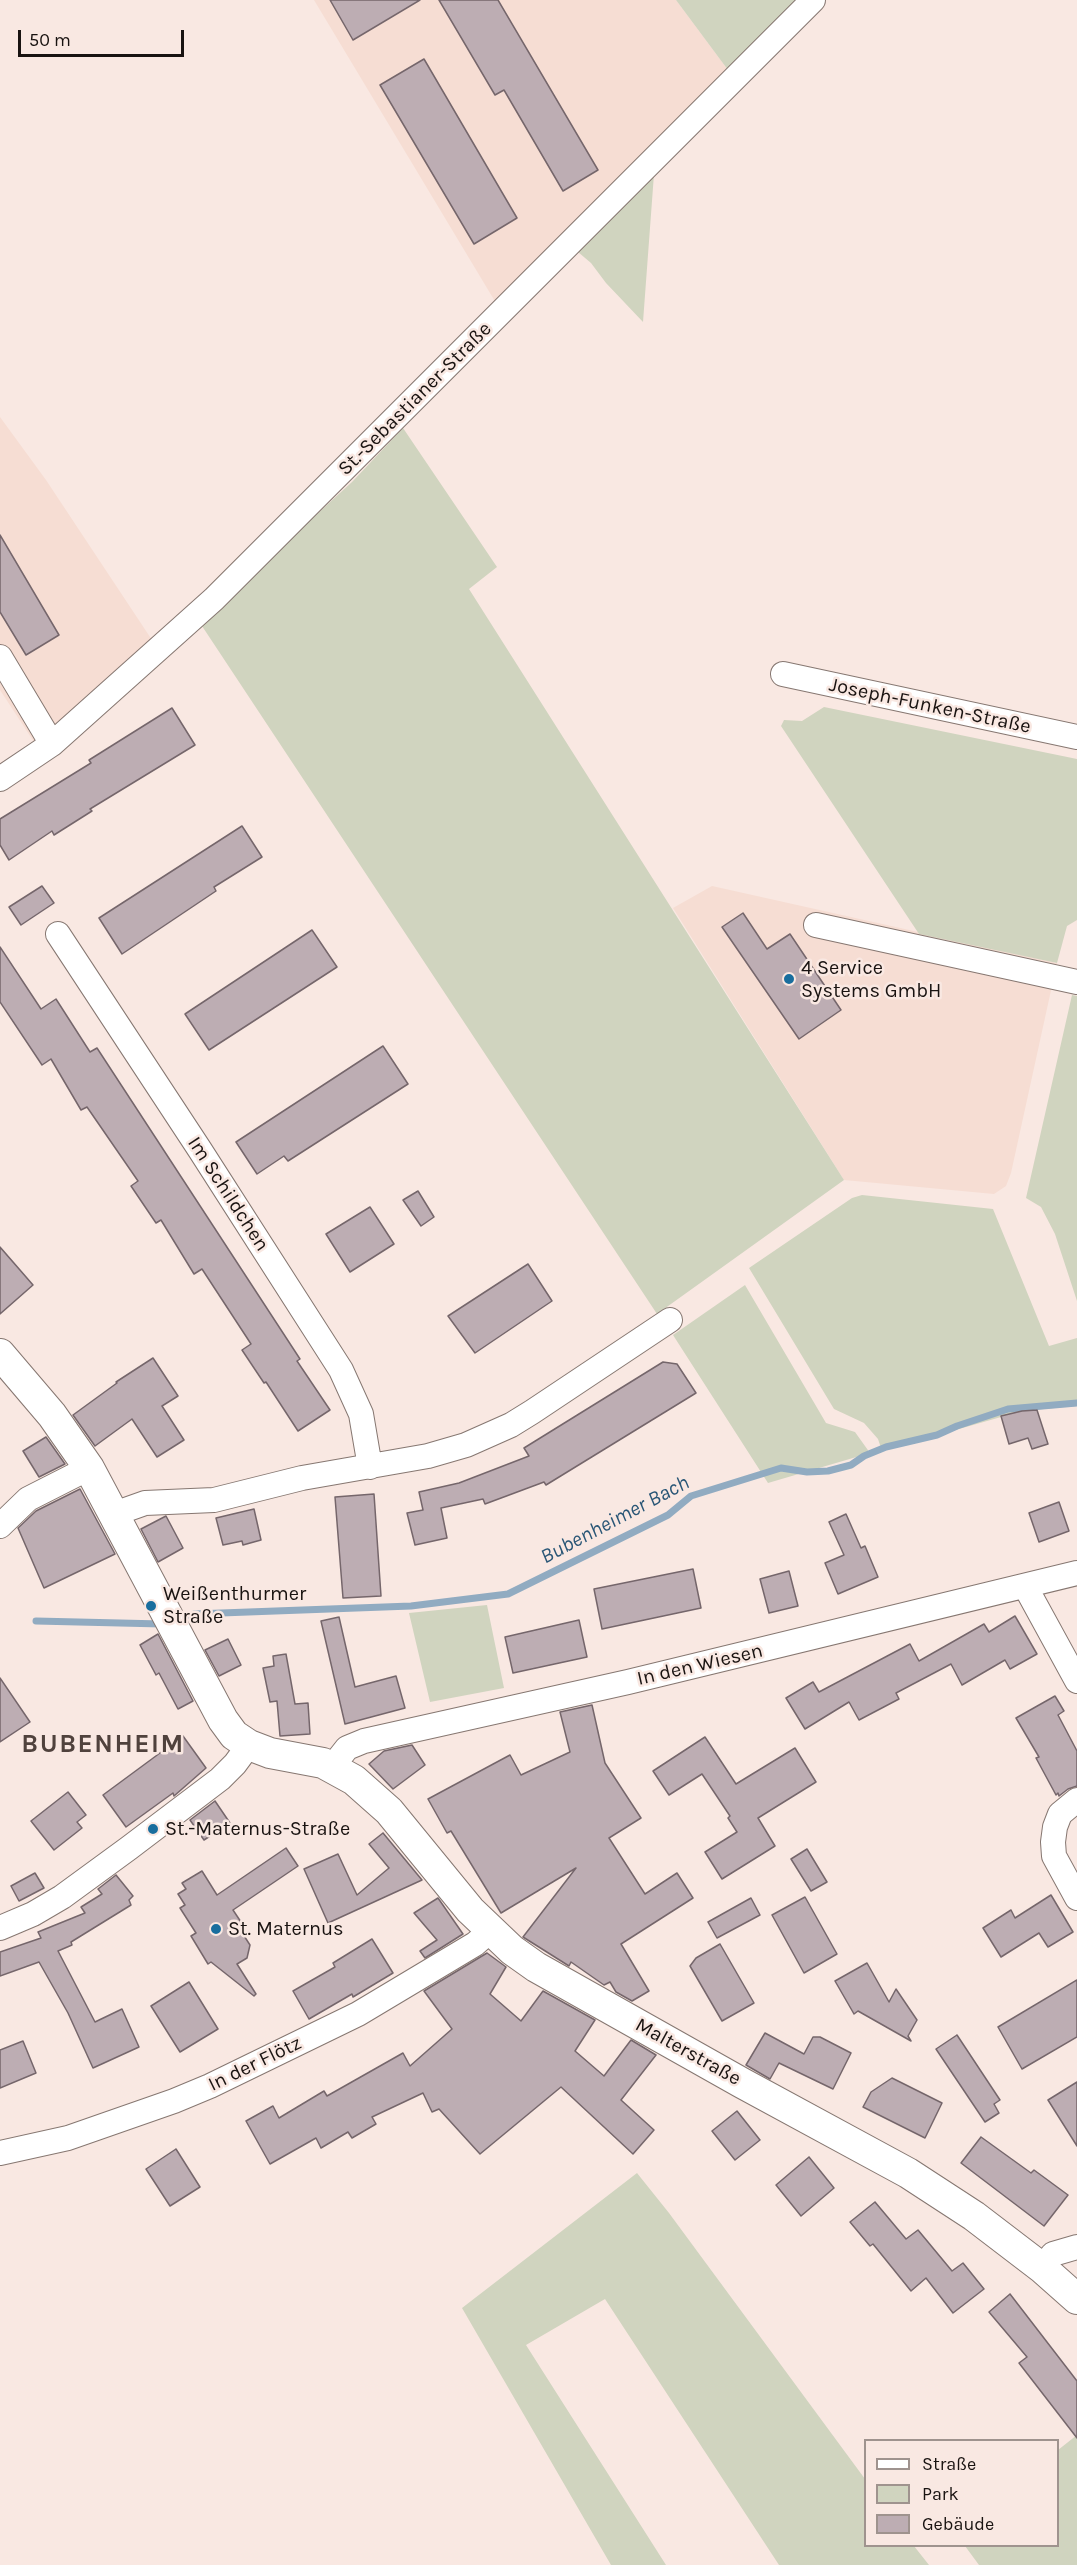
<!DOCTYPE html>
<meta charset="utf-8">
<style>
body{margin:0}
#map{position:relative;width:1077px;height:2565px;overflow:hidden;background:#f9e8e2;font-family:Karla,sans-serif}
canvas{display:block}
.legend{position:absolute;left:864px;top:2439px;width:195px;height:108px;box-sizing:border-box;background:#f9e8e2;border:2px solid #9f938e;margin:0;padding:8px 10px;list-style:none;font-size:18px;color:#191311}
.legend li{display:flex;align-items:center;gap:12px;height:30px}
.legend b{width:30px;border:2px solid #9f938e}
.scale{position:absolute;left:18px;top:30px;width:166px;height:27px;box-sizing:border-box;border:3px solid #191311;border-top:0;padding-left:8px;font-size:18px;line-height:21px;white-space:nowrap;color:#191311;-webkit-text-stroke:4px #f9e8e2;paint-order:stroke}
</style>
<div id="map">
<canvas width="1077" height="2565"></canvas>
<ul class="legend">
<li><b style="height:8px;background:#fff"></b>Straße</li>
<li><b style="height:16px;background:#d0d4bf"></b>Park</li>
<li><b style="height:16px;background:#bdadb3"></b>Gebäude</li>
</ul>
<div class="scale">50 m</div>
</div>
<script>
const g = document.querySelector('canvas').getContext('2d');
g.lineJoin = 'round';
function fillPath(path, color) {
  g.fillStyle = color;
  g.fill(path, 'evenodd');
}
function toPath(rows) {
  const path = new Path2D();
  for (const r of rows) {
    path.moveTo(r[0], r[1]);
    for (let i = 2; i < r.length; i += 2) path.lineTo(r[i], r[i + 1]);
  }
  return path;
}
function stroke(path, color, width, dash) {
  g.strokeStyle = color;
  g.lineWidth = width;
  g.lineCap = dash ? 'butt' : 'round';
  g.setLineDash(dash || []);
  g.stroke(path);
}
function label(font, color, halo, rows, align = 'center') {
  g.font = font + ' Karla,sans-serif';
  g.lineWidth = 5;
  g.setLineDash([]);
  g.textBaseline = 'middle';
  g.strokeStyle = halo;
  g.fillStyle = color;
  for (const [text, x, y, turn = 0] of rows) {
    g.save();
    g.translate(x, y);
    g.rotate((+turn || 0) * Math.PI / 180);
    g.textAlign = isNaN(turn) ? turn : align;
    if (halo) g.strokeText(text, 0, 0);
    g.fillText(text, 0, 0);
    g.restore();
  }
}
const built = toPath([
 [314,0,676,0,728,70,496,303],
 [0,417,46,480,154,643,36,745,0,690],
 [712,886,1057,963,1011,1173,1006,1186,994,1194,844,1180,673,908]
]);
const green = toPath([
 [676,0,798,0,728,70],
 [654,174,643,322,606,283,591,263,578,252],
 [403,428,497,567,469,589,844,1180,657,1314,202,626,294,535,352,482],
 [824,707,1077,759,1077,920,1067,926,1057,963,919,934,781,726,784,720,802,721],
 [1072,995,1077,996,1077,1301,1055,1234,1041,1207,1026,1198],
 [862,1195,993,1209,1049,1346,1077,1338,1077,1406,1022,1411,882,1451,878,1439,864,1423,834,1409,749,1268,852,1198],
 [745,1285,826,1423,855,1432,870,1453,768,1483,673,1335],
 [487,1605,504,1688,430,1702,409,1613],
 [637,2173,669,2213,865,2479,866,2546,914,2546,929,2565,779,2565,605,2299,526,2345,666,2565,611,2565,462,2308],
 [1077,2435,1077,2565,979,2565,965,2546,1058,2546,1058,2450]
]);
const stream = toPath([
 [178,1619,194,1614,411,1606,508,1594,668,1515,691,1496,781,1468,807,1472,828,1471,851,1465,864,1456,886,1447,937,1435,957,1426,1008,1409,1077,1403],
 [36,1621,162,1624]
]);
const building = toPath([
 [330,0,420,0,353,40,330,0],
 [439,0,498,0,598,170,563,191,504,90,495,95,439,0],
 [424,59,517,218,474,244,380,85,424,59],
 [0,535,59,635,26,655,0,612,0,535],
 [172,708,195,745,90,809,92,811,54,835,52,831,9,860,0,845,0,819,91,763,89,760,172,708],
 [242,826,262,857,214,887,216,891,122,954,99,918,242,826],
 [42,886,54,903,21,925,9,907,42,886],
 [743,913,767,949,790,934,841,1010,799,1039,722,927,743,913],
 [312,930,337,967,209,1050,185,1014,312,930],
 [0,947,41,1009,56,999,90,1052,97,1048,300,1359,297,1361,330,1410,298,1431,266,1382,264,1383,242,1350,251,1344,202,1269,194,1274,161,1220,156,1223,131,1186,138,1181,87,1107,81,1110,51,1059,42,1065,0,1002,0,947],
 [383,1046,408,1084,288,1161,284,1156,257,1174,236,1142,383,1046],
 [418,1191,434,1217,421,1226,403,1200,418,1191],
 [370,1207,394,1244,350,1272,326,1234,370,1207],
 [0,1247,33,1285,0,1314,0,1247],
 [528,1264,552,1301,475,1353,448,1316,528,1264],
 [153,1358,178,1396,162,1406,184,1440,157,1457,132,1419,95,1446,73,1415,117,1383,116,1382,153,1358],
 [663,1362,677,1364,696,1393,546,1485,544,1482,485,1504,483,1499,441,1508,447,1538,415,1545,407,1513,423,1510,419,1492,459,1483,529,1456,524,1448,663,1362],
 [1037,1410,1048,1444,1032,1449,1028,1438,1009,1444,1001,1416,1022,1411,1037,1410],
 [46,1437,65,1464,39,1477,23,1451,46,1437],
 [80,1489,115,1554,44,1588,18,1528,36,1511,80,1489],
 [374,1494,381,1596,343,1598,335,1497,374,1494],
 [1059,1502,1069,1531,1039,1542,1029,1513,1059,1502],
 [254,1509,261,1540,243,1545,242,1541,223,1545,216,1518,254,1509],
 [846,1514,861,1548,865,1546,878,1577,838,1594,825,1563,844,1555,829,1522,846,1514],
 [166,1516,183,1548,158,1562,141,1529,166,1516],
 [693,1569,701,1608,602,1629,594,1589,693,1569],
 [789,1571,798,1606,769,1613,760,1579,789,1571],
 [1015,1616,1037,1654,1010,1669,1005,1660,962,1685,951,1664,896,1693,899,1699,859,1720,849,1702,805,1729,786,1698,813,1682,819,1692,910,1644,919,1661,984,1624,989,1632,1015,1616],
 [339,1617,355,1687,396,1676,405,1708,345,1724,321,1621,339,1617],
 [579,1620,587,1657,513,1673,505,1637,579,1620],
 [158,1634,193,1701,178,1709,159,1673,156,1675,140,1645,158,1634],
 [228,1639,241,1665,219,1676,205,1650,228,1639],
 [286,1654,295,1704,308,1703,310,1734,280,1736,277,1701,270,1702,263,1668,274,1666,273,1656,286,1654],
 [0,1678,30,1722,0,1742,0,1678],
 [1055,1696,1064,1711,1058,1715,1077,1751,1077,1786,1068,1789,1059,1796,1058,1793,1056,1795,1036,1758,1039,1757,1016,1718,1055,1696],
 [592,1705,605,1763,641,1818,609,1838,645,1894,677,1873,693,1898,621,1944,649,1991,632,2001,616,1992,610,1982,604,1985,571,1962,569,1966,523,1937,576,1868,501,1913,451,1831,447,1833,428,1799,510,1755,521,1775,570,1752,560,1712,592,1705],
 [183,1736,206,1768,174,1796,173,1793,126,1827,103,1795,183,1736],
 [705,1737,736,1784,795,1748,816,1782,758,1818,775,1846,722,1879,705,1852,737,1832,728,1818,730,1816,702,1774,669,1795,653,1771,705,1737],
 [412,1745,425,1765,393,1789,369,1764,384,1751,412,1745],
 [68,1792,86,1815,77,1822,82,1828,54,1850,31,1821,68,1792],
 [215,1801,230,1823,204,1840,190,1820,215,1801],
 [383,1833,422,1880,328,1923,304,1869,338,1854,357,1895,389,1868,369,1844,383,1833],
 [286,1848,298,1866,233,1910,241,1922,237,1925,250,1945,247,1958,237,1964,256,1994,254,1996,211,1962,208,1964,191,1936,196,1933,180,1908,185,1905,178,1894,186,1889,182,1883,202,1871,217,1895,286,1848],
 [807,1849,827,1882,811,1891,791,1859,807,1849],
 [35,1873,44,1888,19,1901,11,1886,35,1873],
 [116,1875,133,1896,129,1900,131,1905,71,1942,72,1945,58,1951,95,2022,122,2009,139,2047,93,2068,68,2013,39,1962,0,1976,0,1952,41,1938,38,1932,85,1913,81,1907,102,1894,98,1889,116,1875],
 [1051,1895,1073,1932,1048,1947,1039,1933,1001,1957,983,1928,1011,1910,1015,1918,1051,1895],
 [805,1897,837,1954,804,1973,772,1915,805,1897],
 [438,1898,463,1934,425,1958,420,1951,437,1940,414,1913,438,1898],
 [751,1898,760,1915,717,1938,708,1922,751,1898],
 [372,1939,393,1973,353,1997,352,1994,309,2019,293,1991,335,1967,333,1963,372,1939],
 [720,1944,754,2003,722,2021,690,1966,696,1958,720,1944],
 [487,1953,506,1967,490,1994,521,2021,543,1991,595,2020,575,2051,604,2076,631,2040,656,2055,621,2100,654,2130,633,2154,561,2087,480,2154,439,2109,432,2112,423,2093,372,2117,376,2124,352,2138,348,2132,321,2148,316,2138,270,2164,246,2121,273,2106,279,2118,324,2091,327,2096,403,2053,410,2066,452,2029,424,1991,487,1953],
 [867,1963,889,2002,896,1989,917,2020,908,2036,911,2041,858,2011,854,2014,835,1981,867,1963],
 [1077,1980,1077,2037,1022,2069,998,2027,1077,1980],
 [189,1982,218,2029,180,2052,151,2006,189,1982],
 [765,2033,804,2054,813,2037,820,2037,851,2053,833,2089,779,2063,770,2079,746,2065,765,2033],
 [957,2035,1000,2100,994,2104,999,2113,985,2122,936,2049,957,2035],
 [23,2041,36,2073,0,2088,0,2050,23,2041],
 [892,2078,942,2103,925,2138,863,2107,871,2092,892,2078],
 [1077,2082,1077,2146,1048,2100,1077,2082],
 [737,2111,760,2140,735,2160,712,2131,737,2111],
 [981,2137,1031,2173,1034,2170,1068,2195,1044,2226,961,2163,981,2137],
 [176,2149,200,2187,170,2206,146,2169,176,2149],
 [809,2157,834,2188,801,2216,776,2185,809,2157],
 [875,2202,906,2239,918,2230,952,2271,963,2263,984,2289,953,2313,926,2278,911,2291,873,2244,870,2246,850,2222,875,2202],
 [1010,2294,1077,2381,1077,2438,1019,2363,1027,2357,989,2312,1010,2294]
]);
const minor = toPath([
 [0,657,52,744],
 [783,674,1077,737],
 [0,779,52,744,214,599,813,0],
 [816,925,1077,982],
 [58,934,200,1150,341,1370,361,1414,370,1467],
 [114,1514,145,1503,214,1500,302,1478,428,1456,466,1445,511,1425,532,1412,670,1320],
 [0,1526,28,1499,89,1468],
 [1025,1586,1077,1681],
 [332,1767,347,1748,364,1741,628,1682,1077,1573],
 [1077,1800,1060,1814,1055,1827,1053,1842,1054,1856,1077,1898],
 [0,1928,33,1914,62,1897,129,1848,220,1779,235,1764,249,1745],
 [0,2153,68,2138,174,2101,210,2086,358,2014,475,1944,490,1931],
 [1042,2268,1053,2254,1077,2247]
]);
const major = toPath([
 [0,1354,52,1415,89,1468,223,1720,234,1735,249,1745,270,1753,323,1763,354,1780,389,1811,470,1910,512,1950,536,1967,742,2083,908,2173,974,2216,1042,2268,1077,2299]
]);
const markers = [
 [789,979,6,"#196e9e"],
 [151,1606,6,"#196e9e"],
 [153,1829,6,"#196e9e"],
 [216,1929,6,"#196e9e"]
];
const streetNames = [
 ["St.-Sebastianer-Straße",415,399,-45],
 ["Joseph-Funken-Straße",930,706,12],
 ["Im Schildchen",228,1194,57],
 ["In den Wiesen",700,1665,-13],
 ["Malterstraße",688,2052,29],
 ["In der Flötz",255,2064,-26]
];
const poiNames = [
 ["4 Service",801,968],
 ["Systems GmbH",801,991],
 ["Weißenthurmer",163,1594],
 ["Straße",163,1617],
 ["St.-Maternus-Straße",165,1829],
 ["St. Maternus",228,1929]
];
const waterNames = [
 ["Bubenheimer Bach",615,1520,-28]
];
const districtNames = [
 ["BUBENHEIM",103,1745]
];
fillPath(built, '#f6ddd3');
fillPath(green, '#d0d4bf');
stroke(stream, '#91abc1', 7);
fillPath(building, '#bdadb3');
stroke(building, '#75666b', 1.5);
stroke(minor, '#867771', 26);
stroke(major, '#867771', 32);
stroke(minor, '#fff', 24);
stroke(major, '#fff', 30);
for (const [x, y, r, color] of markers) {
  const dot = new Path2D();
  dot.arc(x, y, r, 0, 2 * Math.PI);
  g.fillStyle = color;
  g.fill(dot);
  stroke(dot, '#f9e8e2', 2);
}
label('20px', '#191311', '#f9e8e2', streetNames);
label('20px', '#191311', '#f9e8e2', poiNames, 'left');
label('italic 21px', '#295676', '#f9e8e2', waterNames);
g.letterSpacing = '1.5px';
label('bold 26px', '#50423d', '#f9e8e2', districtNames);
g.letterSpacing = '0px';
</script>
